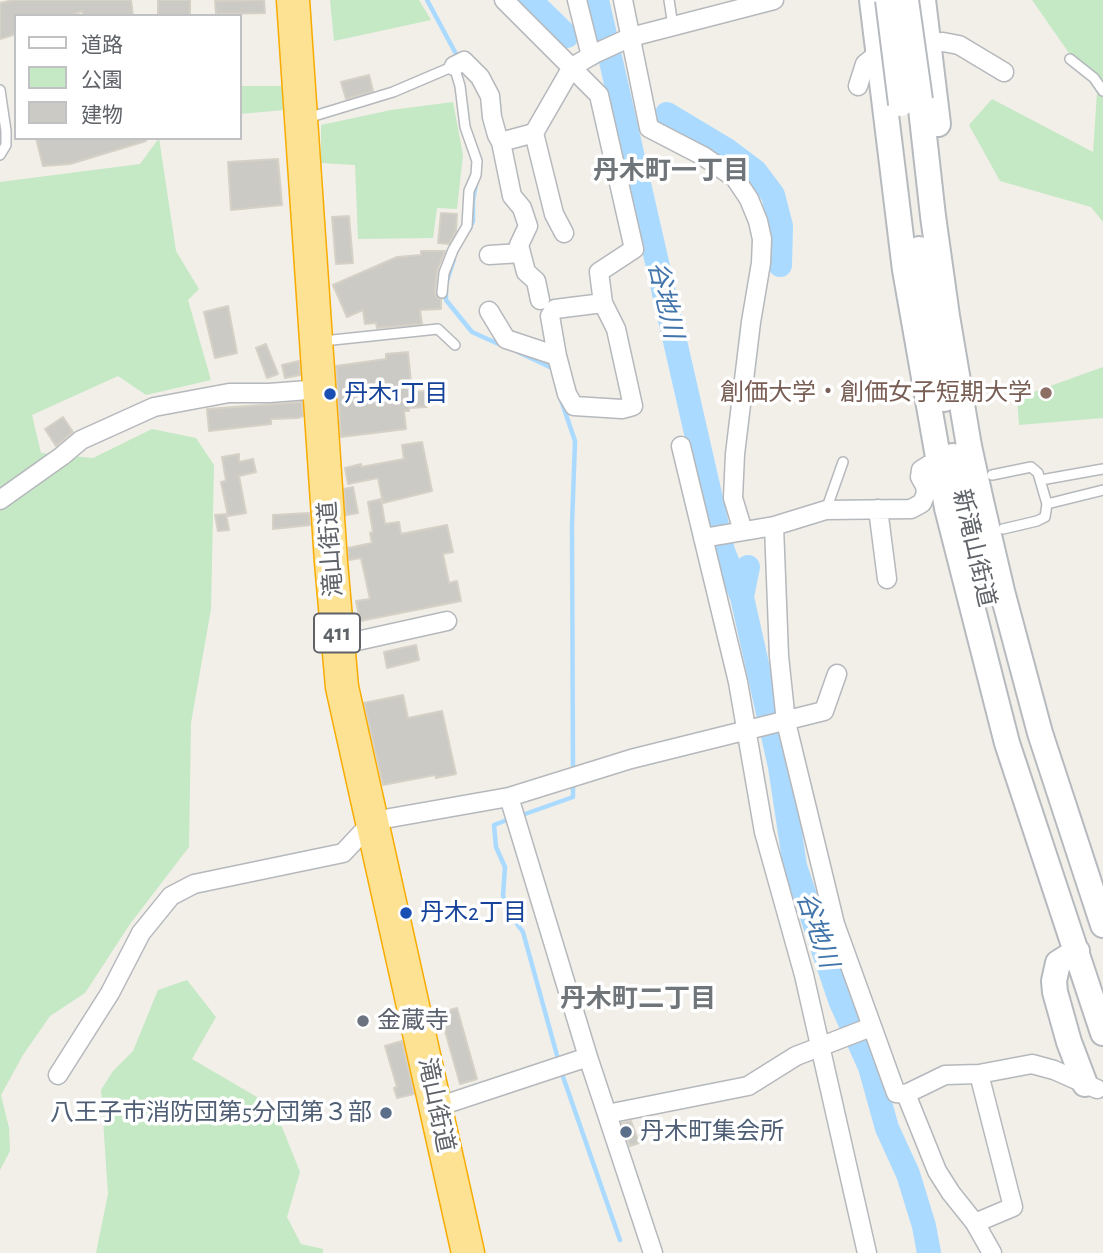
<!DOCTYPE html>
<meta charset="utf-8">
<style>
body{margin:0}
#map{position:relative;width:1103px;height:1253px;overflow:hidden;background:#f1efe8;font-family:"Alegreya Sans","Noto Sans JP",sans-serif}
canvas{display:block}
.legend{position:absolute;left:14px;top:14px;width:228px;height:126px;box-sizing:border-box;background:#fff;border:2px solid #bfc1c3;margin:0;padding:9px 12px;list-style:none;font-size:21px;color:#5f6368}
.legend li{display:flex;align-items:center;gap:14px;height:35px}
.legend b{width:35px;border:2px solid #bfc1c3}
</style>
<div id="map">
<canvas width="1103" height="1253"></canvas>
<ul class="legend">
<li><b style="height:9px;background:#fff"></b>道路</li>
<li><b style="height:19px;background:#c5e8c5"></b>公園</li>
<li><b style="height:19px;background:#cccac5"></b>建物</li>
</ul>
</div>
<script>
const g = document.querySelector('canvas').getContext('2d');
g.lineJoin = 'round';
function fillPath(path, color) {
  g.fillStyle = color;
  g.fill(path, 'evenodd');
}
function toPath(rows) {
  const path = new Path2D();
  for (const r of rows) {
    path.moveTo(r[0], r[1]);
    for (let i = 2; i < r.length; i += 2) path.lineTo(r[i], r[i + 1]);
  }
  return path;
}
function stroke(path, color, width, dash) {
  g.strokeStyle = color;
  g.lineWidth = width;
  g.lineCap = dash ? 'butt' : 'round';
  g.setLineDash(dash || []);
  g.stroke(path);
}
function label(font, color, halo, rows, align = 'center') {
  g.font = font + ' "Alegreya Sans","Noto Sans JP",sans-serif';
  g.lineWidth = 7;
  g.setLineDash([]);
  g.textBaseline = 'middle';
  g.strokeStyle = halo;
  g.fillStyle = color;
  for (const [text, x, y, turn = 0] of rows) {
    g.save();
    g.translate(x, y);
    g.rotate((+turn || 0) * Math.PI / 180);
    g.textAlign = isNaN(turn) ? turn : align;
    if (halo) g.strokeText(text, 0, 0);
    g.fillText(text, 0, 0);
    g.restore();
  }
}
const green = toPath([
 [330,0,419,0,431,20,334,41],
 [1032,0,1103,0,1103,222,1091,207,1000,181,969,125,992,99,1093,152,1097,93],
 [240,86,284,86,286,102,284,110,240,114],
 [453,102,463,155,457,209,437,208,433,238,358,239,355,165,321,163,321,125,391,110],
 [159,138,176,251,199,289,188,300,211,380,146,395,118,376,32,415,41,453,93,458,152,429,196,438,214,465,211,609,191,723,189,847,130,924,85,993,50,1016,23,1055,1,1095,9,1128,10,1151,0,1170,0,182,140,164],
 [1103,367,1103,418,1019,425,1017,398],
 [187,980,216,1017,192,1059,274,1107,300,1172,287,1217,301,1244,323,1249,323,1253,96,1253,108,1194,101,1090,113,1071,133,1051,158,990]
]);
const stream = toPath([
 [427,0,455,52],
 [469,230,473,221,473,200,476,184],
 [447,281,454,259],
 [446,289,446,300,472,332,503,346],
 [518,352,554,369],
 [559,394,575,441,572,525,573,771],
 [525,814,573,797,573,783],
 [512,818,494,825,496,847,505,867,503,896,512,917,523,932,558,1059],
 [561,1071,620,1240]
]);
const river = toPath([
 [530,0,567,36],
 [597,0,723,551,742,597],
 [667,114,727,150,755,171,773,195,781,226,780,265],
 [748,567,742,597,780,767,795,866,840,1000,870,1067,887,1128,908,1174,924,1226,929,1253]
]);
const building = toPath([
 [14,0,131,0,133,16,83,16,82,11,71,16,16,16,16,34,0,39,0,3,14,0],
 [158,0,190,0,190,16,158,16,158,0],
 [264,0,265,13,216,14,215,1,264,0],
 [369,75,373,91,346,99,341,82,369,75],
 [36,138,146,138,146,141,70,164,43,166,36,138],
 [278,159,282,205,231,210,228,162,278,159],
 [441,213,457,214,456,231,449,244,438,243,441,213],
 [349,216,353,263,336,264,332,217,349,216],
 [421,251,445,251,437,271,435,292,436,296,441,300,441,309,420,310,422,324,377,328,376,323,365,324,363,310,347,317,333,285,397,257,421,255,421,251],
 [228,306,237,353,215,358,204,312,228,306],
 [266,344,278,374,267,378,256,348,266,344],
 [408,352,412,392,426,391,427,407,409,408,409,411,404,411,406,429,341,437,336,366,386,359,386,354,408,352],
 [299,361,300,375,285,378,282,365,299,361],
 [302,402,303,416,298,418,271,419,271,424,209,431,207,409,302,402],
 [63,417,73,432,56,446,45,429,63,417],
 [422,442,432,491,383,503,378,478,348,484,345,468,361,464,361,467,404,459,402,445,422,442],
 [239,454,239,462,253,459,256,472,239,476,246,513,228,516,221,482,226,481,222,457,239,454],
 [353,487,358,513,346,515,344,489,353,487],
 [381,499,385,524,399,522,401,534,447,525,453,552,443,554,449,583,457,581,461,601,360,621,356,601,370,599,361,558,349,560,348,548,372,543,370,533,373,532,368,502,381,499],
 [309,513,310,525,273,529,273,515,309,513],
 [226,514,229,530,218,531,215,515,226,514],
 [416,645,419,660,387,668,384,652,416,645],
 [403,695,408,718,442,711,456,774,436,778,435,775,383,785,364,703,403,695],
 [457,1008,477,1079,460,1084,440,1013,457,1008],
 [402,1041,414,1094,397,1098,394,1088,397,1087,385,1046,402,1041],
 [631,1121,639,1143,630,1146,622,1123,631,1121]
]);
const lane = toPath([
 [669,0,673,26],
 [1070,59,1094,78,1103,91],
 [0,90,6,131,6,145,0,155],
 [306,116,314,116,393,92,454,66,460,86,465,127,477,161,476,175,469,191,467,226,453,250,444,273,442,293],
 [323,341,438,329,455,345],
 [992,475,1031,467,1038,473,1047,504,1045,517,1037,521,1003,529],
 [1041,480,1103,469],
 [1047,504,1103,490],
 [826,510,843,462]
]);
const street = toPath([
 [577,0,591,56],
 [623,0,649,128,703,156,735,178,749,199,758,221,762,239,761,263,751,322,735,454,733,498,743,531],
 [917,45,943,42,959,45,1004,72],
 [454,66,464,61,480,77,490,96,492,117,497,135,501,142,534,133,572,67,596,53,631,37,774,0],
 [858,86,865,64,880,52,886,50],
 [534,133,554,214,564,233],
 [501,142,512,196,522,208,528,226,519,245,526,272,536,281,540,300],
 [489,255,521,253],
 [489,311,506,339,557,356,567,394,574,406,622,409,633,406,616,329,603,303,599,272,634,249,599,95,504,0],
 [557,356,550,316,555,309,603,303],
 [681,446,738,682,764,832,804,975,867,1253],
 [0,500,62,456,81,440,154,407,229,393,269,393,321,389],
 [878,509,887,579],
 [774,526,779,656,786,722,835,924,896,1093,906,1094,945,1075,979,1074,1032,1064,1054,1070,1097,1089],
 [703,538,774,526,826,510,911,509,922,503,926,493,925,486,920,477,921,470,929,465,939,464],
 [339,645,447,621],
 [509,797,588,1057,653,1253],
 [58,1075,110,993,141,933,171,896,194,884,343,853,373,821,509,797,631,759,824,711,837,674],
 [906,1094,937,1171,951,1193,975,1223,992,1253],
 [437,1107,588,1057],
 [607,1114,748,1086,796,1056,871,1027],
 [975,1223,1013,1207,979,1074]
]);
const secondary = toPath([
 [872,0,905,270,947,508,1007,743,1103,1033],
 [923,0,938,124],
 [920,100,933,216,947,316,969,446,981,501,1002,591,1040,733,1103,925],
 [919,249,944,399],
 [953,456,979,571],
 [1077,951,1058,963,1054,981,1055,992,1069,1042,1085,1084]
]);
const highway = toPath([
 [293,0,331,562,342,687,468,1253]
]);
const secondaryBridge = toPath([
 [888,0,901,104],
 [906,0,920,100]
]);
const markers = [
 [1046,393,7,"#8d6e63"],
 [330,394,7,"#1a4fb4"],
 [406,913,7,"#1a4fb4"],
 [363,1021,7,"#6b7280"],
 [386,1113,7,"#5c6f8a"],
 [626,1132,7,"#5c6f8a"]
];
const shields = [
 [337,633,46]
];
const shieldNames = [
 ["411",337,633]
];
const educationNames = [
 ["創価大学・創価女子短期大学",1032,393]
];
const transitNames = [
 ["丹木1丁目",344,394],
 ["丹木2丁目",420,913]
];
const streetNames = [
 ["新滝山街道",974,548,77],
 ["滝山街道",331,549,-94],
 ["滝山街道",436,1105,78]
];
const worshipNames = [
 ["金蔵寺",377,1021]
];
const serviceNames = [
 ["八王子市消防団第5分団第３部",372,1113],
 ["丹木町集会所",640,1132,"left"]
];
const neighbourhoodNames = [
 ["丹木町一丁目",671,171],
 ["丹木町二丁目",638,999]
];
const waterNames = [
 ["谷地川",665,300,77],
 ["谷地川",817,930,71]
];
fillPath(green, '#c5e8c5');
stroke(stream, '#aadaff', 4.5);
stroke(river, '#aadaff', 24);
fillPath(building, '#cccac5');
stroke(building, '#d6d1c6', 2);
stroke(lane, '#b5b8bc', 12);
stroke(street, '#b5b8bc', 21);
stroke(secondary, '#b6babf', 28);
stroke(highway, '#f9ab00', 35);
stroke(lane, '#fff', 9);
stroke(street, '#fff', 18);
stroke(secondary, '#fff', 24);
stroke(highway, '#fde293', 32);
stroke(secondaryBridge, '#b6babf', 28, []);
stroke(secondaryBridge, '#fff', 24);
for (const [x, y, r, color] of markers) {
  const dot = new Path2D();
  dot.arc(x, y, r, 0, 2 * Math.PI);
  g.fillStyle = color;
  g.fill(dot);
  stroke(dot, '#fff', 2.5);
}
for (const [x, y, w] of shields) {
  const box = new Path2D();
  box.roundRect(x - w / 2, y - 19.5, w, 39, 5);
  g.fillStyle = '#fff';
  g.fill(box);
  stroke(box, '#5f6368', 2);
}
label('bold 23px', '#5f6368', null, shieldNames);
label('24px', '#785e54', '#fff', educationNames, 'right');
label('24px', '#164399', '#fff', transitNames, 'left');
label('24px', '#5f6368', '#fff', streetNames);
label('24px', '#5b616d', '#fff', worshipNames, 'left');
label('24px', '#4e5e75', '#fff', serviceNames, 'right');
label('bold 26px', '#70757a', '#fff', neighbourhoodNames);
label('italic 26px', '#4174aa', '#fff', waterNames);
</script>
